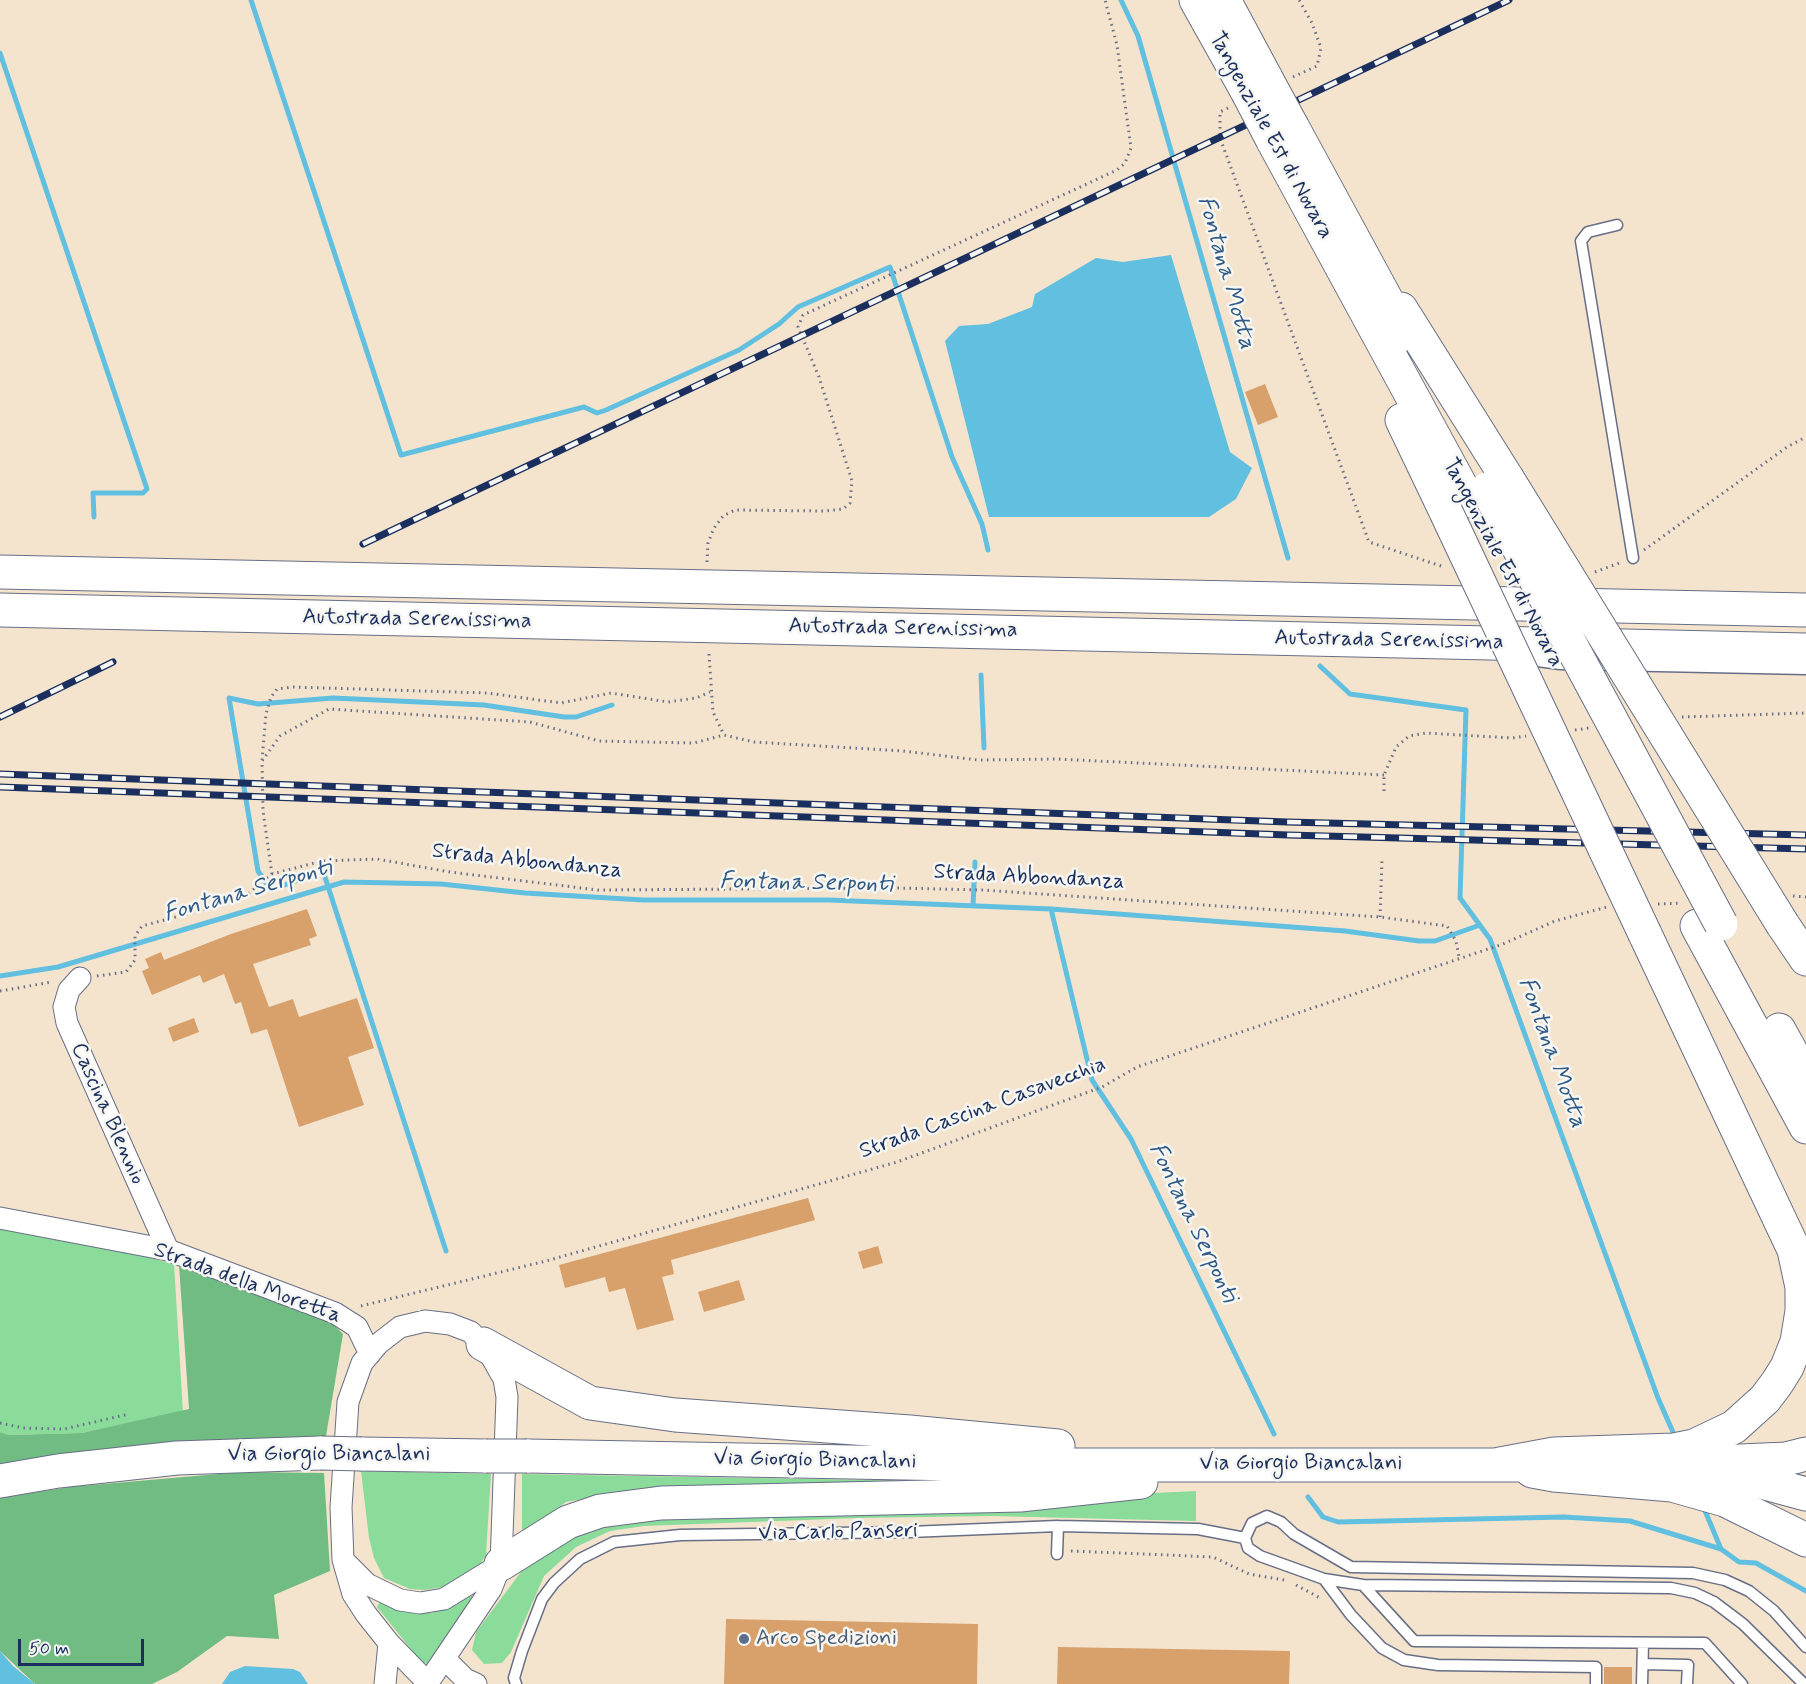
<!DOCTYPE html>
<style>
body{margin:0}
#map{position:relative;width:1806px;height:1684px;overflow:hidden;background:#f4e4ce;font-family:Mynerve,sans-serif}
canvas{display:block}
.scale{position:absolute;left:18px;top:1639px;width:126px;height:27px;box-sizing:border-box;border:3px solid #1b2f5e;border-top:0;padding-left:8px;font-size:18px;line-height:21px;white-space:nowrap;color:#1b2f5e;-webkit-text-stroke:4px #f6f6f2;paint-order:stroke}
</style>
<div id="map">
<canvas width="1806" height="1684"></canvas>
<div class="scale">50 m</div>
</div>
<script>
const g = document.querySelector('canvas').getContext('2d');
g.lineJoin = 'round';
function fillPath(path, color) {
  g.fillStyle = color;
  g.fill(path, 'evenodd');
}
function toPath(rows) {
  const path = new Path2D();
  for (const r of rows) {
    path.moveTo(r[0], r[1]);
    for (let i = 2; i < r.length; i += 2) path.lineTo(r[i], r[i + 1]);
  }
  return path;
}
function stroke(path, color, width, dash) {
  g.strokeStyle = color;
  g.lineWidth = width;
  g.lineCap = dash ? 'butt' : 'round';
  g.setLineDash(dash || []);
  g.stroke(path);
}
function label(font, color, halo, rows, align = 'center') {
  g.font = font + ' Mynerve,sans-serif';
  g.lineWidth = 5;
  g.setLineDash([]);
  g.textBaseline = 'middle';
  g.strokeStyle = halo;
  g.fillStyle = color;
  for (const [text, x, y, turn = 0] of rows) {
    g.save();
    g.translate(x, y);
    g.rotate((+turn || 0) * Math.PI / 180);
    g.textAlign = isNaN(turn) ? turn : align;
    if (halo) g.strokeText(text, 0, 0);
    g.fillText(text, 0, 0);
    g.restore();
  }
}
const green = toPath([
 [0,1228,128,1252,174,1264,183,1412,82,1433,9,1435,0,1432],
 [361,1471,491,1474,486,1555,477,1569,444,1587,424,1590,410,1589,384,1578,374,1558,369,1538],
 [522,1474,988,1482,611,1494,566,1502,522,1535],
 [1196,1491,1196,1521,991,1516,858,1518,644,1526,610,1531,576,1547,544,1576,511,1652,502,1663,484,1664,472,1650,476,1632,527,1564,549,1546,615,1519],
 [471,1595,473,1597,432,1664,422,1663,377,1607,380,1601,417,1613,431,1613,443,1610]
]);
const forest = toPath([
 [179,1265,330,1321,343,1334,325,1442,0,1469,0,1432,9,1435,82,1433,189,1409],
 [241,1472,324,1473,330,1571,274,1595,279,1639,227,1636,177,1672,152,1684,35,1684,0,1651,0,1498,69,1487]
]);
const water = toPath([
 [1171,255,1230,452,1252,468,1236,499,1209,517,989,517,945,341,959,326,988,324,1032,307,1035,294,1096,258,1123,262],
 [0,1651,13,1666,35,1684,0,1684],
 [245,1666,293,1669,300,1672,308,1684,222,1684,230,1672]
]);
const stream = toPath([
 [251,0,401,455,584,407,597,413,606,410,739,350,779,324,798,307,890,267,952,457,982,524,988,550],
 [1121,0,1138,36,1288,558],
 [0,53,147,489,143,493,93,493,94,517],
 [1320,666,1350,694,1466,710,1460,898,1490,939,1658,1398,1676,1439],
 [981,675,984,748],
 [973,906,975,862],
 [1051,909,1345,931,1419,941,1435,941,1480,925],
 [0,976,58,967,344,882,441,884,525,893,643,900,829,900,1051,909,1092,1080,1131,1139,1274,1434],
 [446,1251,323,871,271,890,258,871,229,698,258,704,333,698,484,705,564,717,576,717,612,705],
 [1308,1497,1323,1517,1338,1522,1564,1517,1630,1521,1721,1549,1739,1562,1756,1563,1806,1591],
 [1703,1506,1721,1549]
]);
const building = toPath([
 [1265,384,1278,417,1258,425,1245,392],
 [307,909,317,936,309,939,311,945,253,964,269,1007,293,999,299,1017,357,998,374,1048,348,1057,364,1105,299,1127,267,1029,251,1034,241,1002,235,1004,224,974,203,983,200,975,152,995,142,971,149,968,145,959,161,952,164,960,231,934],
 [194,1018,199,1032,173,1042,168,1028],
 [808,1198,815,1220,671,1260,674,1274,662,1277,674,1320,637,1330,625,1288,609,1292,605,1277,565,1288,559,1265],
 [878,1246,883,1263,863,1269,858,1252],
 [739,1280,745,1300,704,1312,698,1292],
 [726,1619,978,1624,977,1684,724,1684],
 [1058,1647,1290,1651,1289,1684,1057,1684],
 [1604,1667,1632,1667,1632,1684,1604,1684]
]);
const path = toPath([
 [1293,77,1317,66,1321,48,1312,23,1299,0],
 [1228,108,1220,112,1220,138,1369,542,1444,567],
 [1644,550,1787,447,1806,437],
 [707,562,708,543,714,528,723,516,735,510,825,511,843,509,850,503,852,481,819,377,798,327,803,315,1117,170,1125,163,1131,148,1117,45,1105,0],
 [1595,572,1622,562],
 [709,654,713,712,724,735],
 [1682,717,1806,713],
 [1575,730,1589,728],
 [262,760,266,714,271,697,277,689,292,687,487,693,561,703,611,693,668,702,696,698,710,692],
 [1384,791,1384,775,1396,747,1409,736,1426,733,1512,738,1526,736],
 [272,874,263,811,262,761,280,736,329,709,530,722,599,741,694,743,724,735,754,742,903,751,978,760,1057,759,1384,775],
 [1793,896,1806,897],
 [1658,904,1681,903],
 [1380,917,1382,859],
 [97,976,126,972,135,960,135,936,142,926,217,906,248,894,272,874,322,861,377,859,450,872,598,890,898,888,982,890,1380,917,1447,926,1456,941,1459,957],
 [0,991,52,982],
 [361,1306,546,1261,897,1162,1102,1087,1137,1067,1503,944,1555,921,1607,907],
 [0,1423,23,1428,64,1429,129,1414],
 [1071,1551,1213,1557,1249,1574,1284,1580],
 [1296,1585,1322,1599]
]);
const lane = toPath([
 [1617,225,1588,232,1581,241,1633,558],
 [1522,659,1560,664,1806,669],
 [1057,1554,1058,1526],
 [1324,1579,1351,1615,1382,1648,1404,1660,1438,1665,1596,1667,1596,1684],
 [1363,1585,1414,1641,1705,1643,1742,1684],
 [1643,1664,1688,1665,1687,1684],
 [1803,1683,1743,1624,1714,1602,1695,1593,1671,1588,1363,1585,1324,1579,1260,1556,1248,1548,1245,1538,1252,1523,1267,1516,1281,1522,1294,1534,1351,1567,1693,1573,1725,1580,1749,1591,1774,1611,1806,1647],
 [516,1684,514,1678,522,1651,542,1599,554,1583,580,1559,614,1542,680,1535,909,1532,1058,1526,1198,1529,1245,1538],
 [1642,1684,1643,1643]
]);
const street = toPath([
 [80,978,69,990,64,1007,67,1023,168,1250],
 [0,1218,168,1250,335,1313,357,1327,370,1354],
 [425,1321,450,1324,471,1332,491,1356,504,1379,507,1397,501,1564,444,1599,420,1603,400,1600,367,1584,343,1560,341,1507,348,1402,362,1363,378,1344,400,1327,425,1321],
 [344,1563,353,1594,366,1614,389,1643,429,1684],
 [445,1659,465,1679,476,1684],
 [385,1684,389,1643],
 [427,1684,491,1589,501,1564]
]);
const primary = toPath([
 [483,1344,590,1403,675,1415,910,1432,1058,1446],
 [362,1454,486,1456],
 [527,1456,1012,1465,1530,1465],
 [1650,1465,1786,1459,1806,1454],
 [1720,1476,1758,1481,1806,1494],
 [0,1481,58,1471,177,1458,321,1453],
 [501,1564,568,1522,600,1511,661,1503,1020,1495,1141,1482]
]);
const highway = toPath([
 [1196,0,1247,91],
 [1224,0,1267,80],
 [1293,128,1405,334],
 [1272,139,1469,501],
 [1401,309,1507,478],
 [1402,420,1446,512],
 [0,572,1806,610],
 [0,610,1806,650],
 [1783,925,1806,959],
 [1697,926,1806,1127],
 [1645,934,1804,1271],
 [1779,1030,1806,1079],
 [1500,1464,1554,1454,1674,1450,1694,1446,1734,1427,1765,1399,1777,1383,1787,1367,1797,1342,1802,1311,1802,1287,1794,1250],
 [1532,1471,1554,1475,1672,1485,1725,1500,1806,1540]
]);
const rail = toPath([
 [363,544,1509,0],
 [0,717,113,662],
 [0,774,1287,822,1806,835],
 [0,787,1288,835,1806,849]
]);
const primaryBridge = toPath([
 [321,1453,362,1454],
 [486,1456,527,1456]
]);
const highwayBridge = toPath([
 [1267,80,1293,128],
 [1247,91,1272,139],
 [1507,478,1783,925],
 [1487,489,1721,924],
 [1446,512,1645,934]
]);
const markers = [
 [744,1639,6,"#5c6f8a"]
];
const streetNames = [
 ["Tangenziale Est di Novara",1270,136,61],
 ["Tangenziale Est di Novara",1502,563,62],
 ["Autostrada Serenissima",417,620,1],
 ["Autostrada Serenissima",903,629,1],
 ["Autostrada Serenissima",1389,641,1],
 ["Strada Abbondanza",527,862,6],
 ["Strada Abbondanza",1029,878,3],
 ["Strada Cascina Casavecchia",983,1109,-20],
 ["Cascina Blennio",107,1114,66],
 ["Strada della Moretta",247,1284,20],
 ["Via Giorgio Biancalani",329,1455],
 ["Via Giorgio Biancalani",815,1461,1],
 ["Via Giorgio Biancalani",1301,1464],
 ["Via Carlo Panseri",838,1533,-1]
];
const serviceNames = [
 ["Arco Spedizioni",756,1639]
];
const waterNames = [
 ["Fontana Motta",1225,273,74],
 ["Fontana Serponti",806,884,1],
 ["Fontana Serponti",248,892,-16],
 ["Fontana Motta",1551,1053,70],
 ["Fontana Serponti",1192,1223,64]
];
fillPath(green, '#8bdc9b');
fillPath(forest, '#70bc83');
fillPath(water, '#61bfe0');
stroke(stream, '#61bfe0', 5);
fillPath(building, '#d8a06a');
stroke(lane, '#676e85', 13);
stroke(street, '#676e85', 23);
stroke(primary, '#676e85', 35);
stroke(highway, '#676e85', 35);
stroke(path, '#676e85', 3, [1.5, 4.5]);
stroke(lane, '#fff', 10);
stroke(street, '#fff', 21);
stroke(primary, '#fff', 33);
stroke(highway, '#fff', 33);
stroke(rail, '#1b2f5e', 7);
stroke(rail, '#f6f6f2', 4.5, [14]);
stroke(primaryBridge, '#676e85', 35, []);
stroke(highwayBridge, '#676e85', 35, []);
stroke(primaryBridge, '#fff', 33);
stroke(highwayBridge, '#fff', 33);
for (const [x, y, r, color] of markers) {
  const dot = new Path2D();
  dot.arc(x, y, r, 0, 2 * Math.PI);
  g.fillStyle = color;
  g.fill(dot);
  stroke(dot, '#f6f6f2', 2);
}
label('22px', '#1b2f5e', '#f6f6f2', streetNames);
label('22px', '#4e5e75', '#f6f6f2', serviceNames, 'left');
label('italic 24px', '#305a85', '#f6f6f2', waterNames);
</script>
